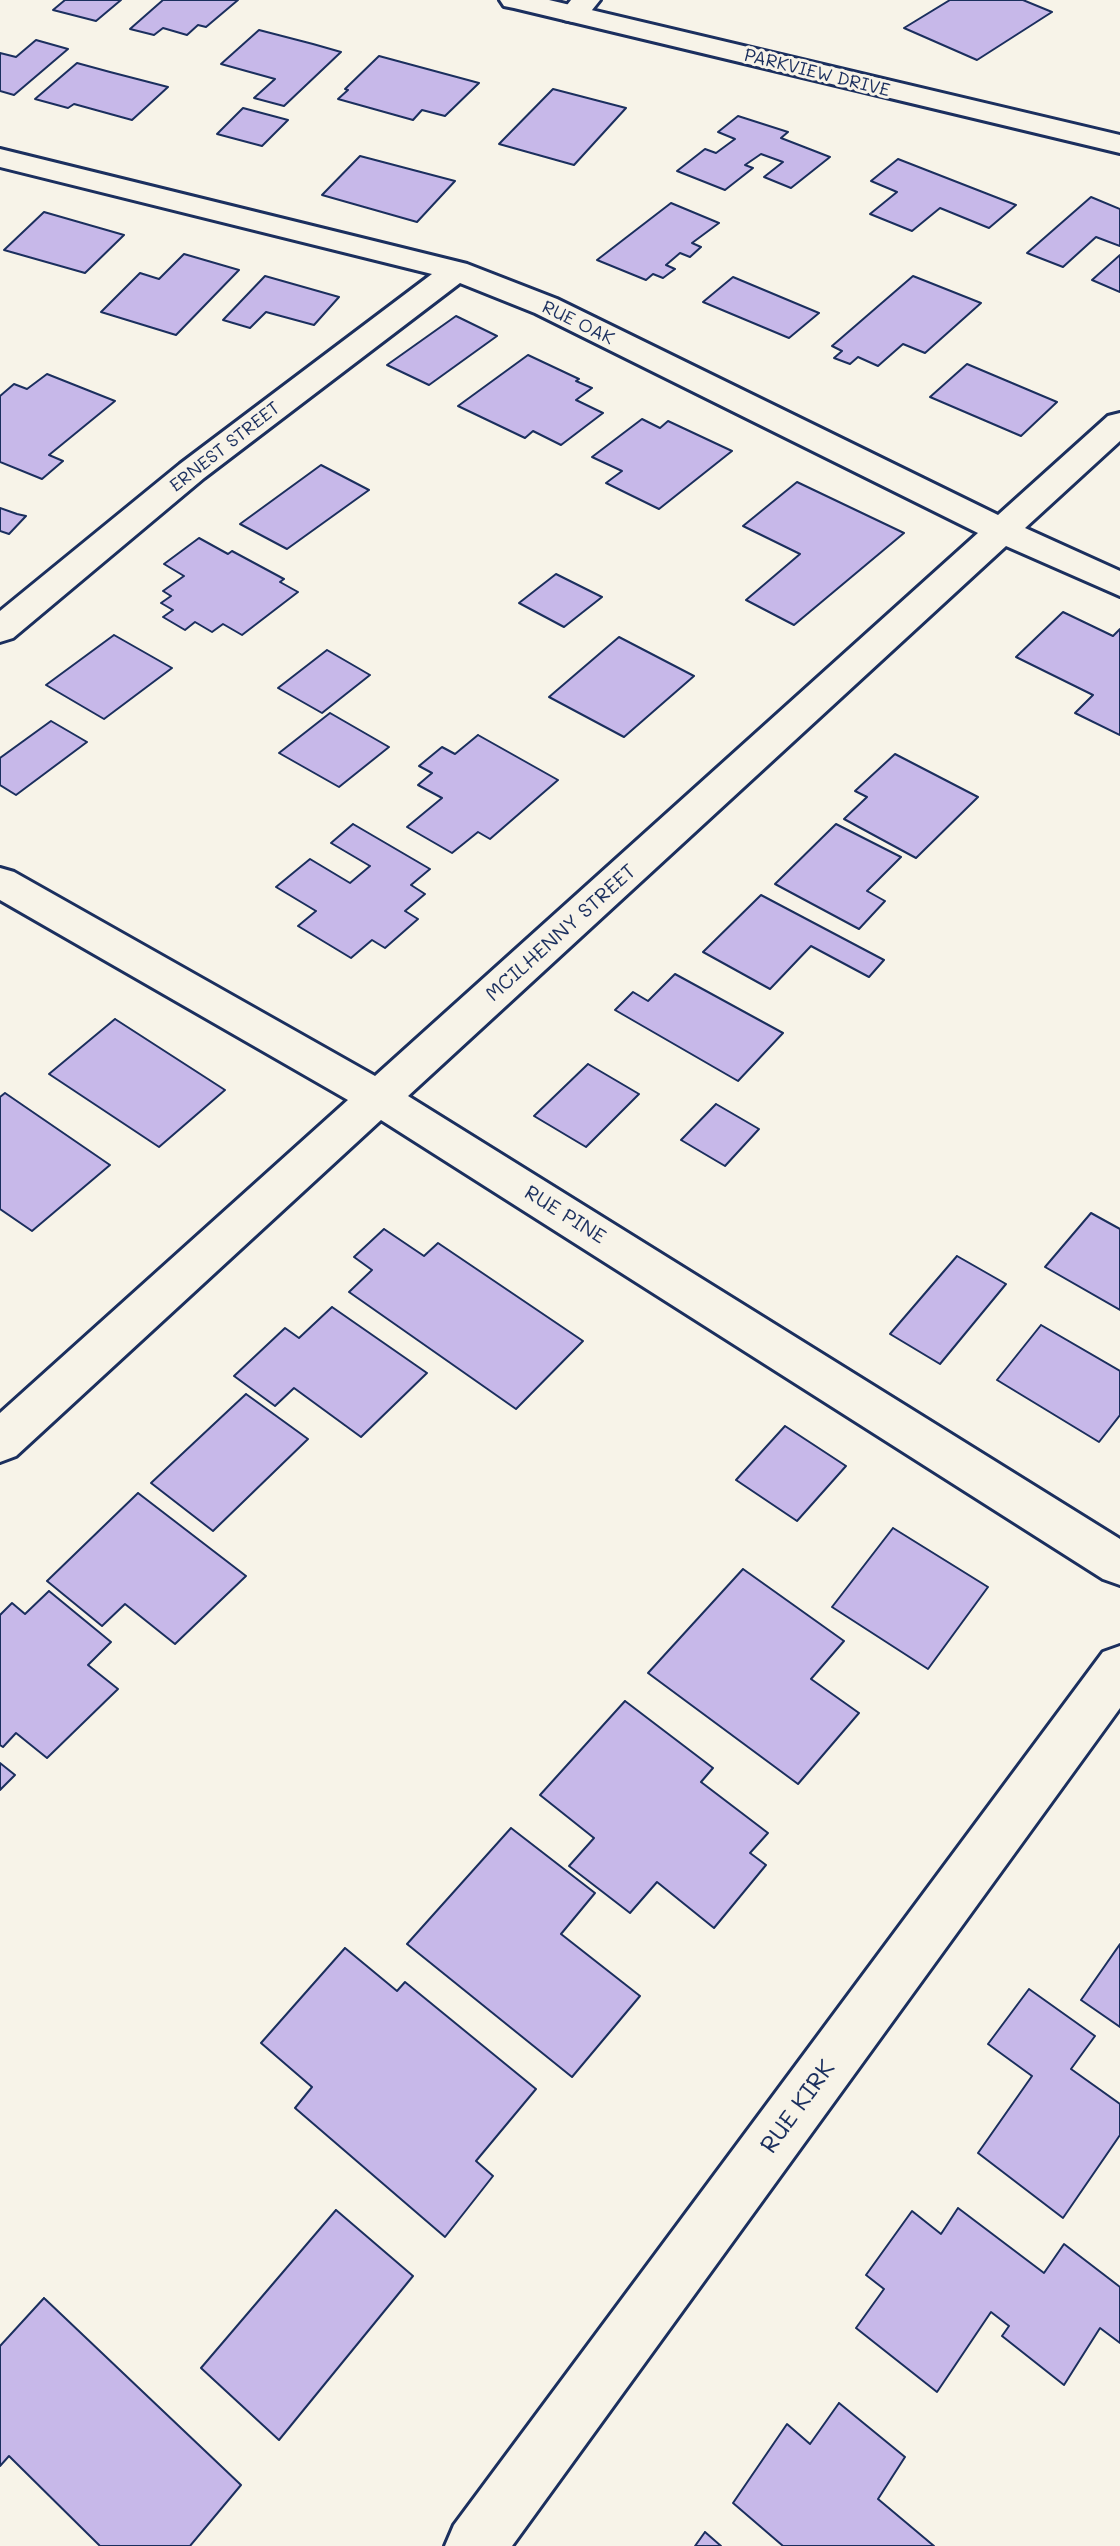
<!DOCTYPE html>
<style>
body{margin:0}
canvas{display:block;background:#f7f3e8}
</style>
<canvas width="1120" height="2546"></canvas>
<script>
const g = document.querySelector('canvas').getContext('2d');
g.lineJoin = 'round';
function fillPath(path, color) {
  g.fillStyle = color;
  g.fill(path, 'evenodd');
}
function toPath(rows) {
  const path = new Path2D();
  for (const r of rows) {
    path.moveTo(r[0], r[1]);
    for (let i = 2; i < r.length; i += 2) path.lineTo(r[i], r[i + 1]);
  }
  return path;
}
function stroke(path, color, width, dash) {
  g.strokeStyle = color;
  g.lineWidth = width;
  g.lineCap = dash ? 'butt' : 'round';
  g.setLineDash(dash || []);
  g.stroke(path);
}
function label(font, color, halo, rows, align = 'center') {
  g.font = font + ' Mali,sans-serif';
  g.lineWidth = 6;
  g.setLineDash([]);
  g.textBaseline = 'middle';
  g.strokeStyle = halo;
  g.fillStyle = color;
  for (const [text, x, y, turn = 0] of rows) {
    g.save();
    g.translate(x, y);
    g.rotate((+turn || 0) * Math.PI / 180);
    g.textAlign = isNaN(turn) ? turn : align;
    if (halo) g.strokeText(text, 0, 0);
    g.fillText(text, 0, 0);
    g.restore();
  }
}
const building = toPath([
 [65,0,121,0,96,21,53,10,65,0],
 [163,0,238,0,206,27,198,25,187,35,163,28,154,35,130,29,163,0],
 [950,0,1023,0,1052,12,977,60,904,28,950,0],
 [259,30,313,44,341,52,284,106,254,98,275,79,221,64,259,30],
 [36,40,68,49,14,95,0,91,0,53,16,57,36,40],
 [379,56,479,83,445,116,422,110,413,120,338,99,348,90,345,89,379,56],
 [77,63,110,72,168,87,132,120,74,104,68,108,35,99,77,63],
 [553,89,626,108,574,165,499,144,553,89],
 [243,108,288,120,262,146,217,134,243,108],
 [738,116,788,132,781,138,830,157,791,188,764,177,783,162,761,154,745,165,753,168,725,190,677,171,705,149,716,153,735,139,718,132,738,116],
 [360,156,455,181,417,222,322,195,360,156],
 [898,159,1016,205,989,228,940,208,912,231,870,214,897,192,871,181,898,159],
 [1091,197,1120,209,1120,246,1096,237,1063,267,1027,253,1091,197],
 [671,203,719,223,692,243,701,247,690,257,680,253,666,265,675,269,663,278,653,274,646,280,597,260,671,203],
 [44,212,124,235,85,273,4,250,44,212],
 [184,254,239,270,176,335,101,312,140,273,159,279,184,254],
 [1120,255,1120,292,1092,280,1120,255],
 [265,276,339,297,314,325,266,312,250,328,223,320,265,276],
 [913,276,981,303,925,353,903,344,878,366,858,357,850,364,834,358,842,351,832,346,913,276],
 [733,277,819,313,789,338,703,302,733,277],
 [456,316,497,336,429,385,387,365,456,316],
 [528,355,579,379,576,381,592,388,576,400,603,413,561,445,533,431,525,438,458,406,528,355],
 [967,364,1057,402,1021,436,930,397,967,364],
 [47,374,115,401,49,455,63,461,42,479,0,462,0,396,14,384,27,389,47,374],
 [642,419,660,428,668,421,732,451,659,509,606,483,622,471,592,457,642,419],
 [321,465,369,490,287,549,240,524,321,465],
 [797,482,904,533,794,625,746,600,800,554,743,526,797,482],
 [0,508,17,514,26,516,9,534,0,531,0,508],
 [199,538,228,554,232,551,284,579,280,582,298,592,242,635,223,624,212,632,195,622,185,630,163,617,173,610,161,603,171,596,163,591,184,576,164,564,199,538],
 [556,574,602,597,564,627,519,603,556,574],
 [1063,612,1113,636,1120,629,1120,735,1075,713,1093,695,1016,657,1063,612],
 [114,635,172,668,104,719,46,685,114,635],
 [619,637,694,676,624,737,549,697,619,637],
 [327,650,370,675,322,713,278,688,327,650],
 [330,713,389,747,339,787,279,753,330,713],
 [51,721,87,742,16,795,0,785,0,758,51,721],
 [478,735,558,780,490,839,478,832,452,853,407,827,442,798,418,785,432,773,419,766,442,747,455,754,478,735],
 [895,754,978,797,916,858,844,819,867,797,855,791,895,754],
 [353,824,430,869,411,885,425,894,405,911,418,919,385,948,372,940,351,958,298,926,316,911,276,887,310,859,350,883,370,866,331,843,353,824],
 [836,824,901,857,867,891,885,901,859,929,775,884,836,824],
 [761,895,884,960,869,977,811,946,770,989,703,952,761,895],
 [675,974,783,1033,738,1081,615,1010,633,992,648,1001,675,974],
 [115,1019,225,1090,159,1147,49,1074,115,1019],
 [588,1064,639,1094,586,1147,534,1116,588,1064],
 [5,1093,110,1165,32,1231,0,1209,0,1097,5,1093],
 [716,1104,759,1129,725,1166,681,1140,716,1104],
 [1091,1213,1120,1229,1120,1310,1045,1267,1091,1213],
 [384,1229,424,1256,438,1243,583,1341,516,1409,349,1292,372,1270,354,1257,384,1229],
 [957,1256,1006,1284,940,1364,890,1334,957,1256],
 [332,1307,427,1373,361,1437,294,1388,275,1406,234,1376,285,1328,299,1338,332,1307],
 [1041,1325,1120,1371,1120,1415,1099,1442,997,1380,1041,1325],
 [246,1394,308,1439,213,1531,151,1483,246,1394],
 [785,1426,846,1466,797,1521,736,1480,785,1426],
 [138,1493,246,1576,175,1644,125,1604,102,1626,47,1581,138,1493],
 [893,1528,988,1587,928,1669,832,1607,893,1528],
 [743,1569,844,1641,811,1679,859,1713,798,1784,648,1673,743,1569],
 [49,1591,111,1642,88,1665,118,1689,47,1758,16,1733,3,1747,0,1745,0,1615,12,1603,25,1614,49,1591],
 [625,1701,713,1768,701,1782,768,1833,750,1853,766,1865,714,1928,657,1882,630,1913,569,1866,594,1838,540,1795,625,1701],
 [0,1763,15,1775,0,1790,0,1763],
 [511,1828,595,1893,561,1934,640,1996,572,2077,407,1944,511,1828],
 [1120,1944,1120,2027,1081,2000,1120,1944],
 [345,1948,397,1991,405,1982,536,2089,476,2161,493,2176,445,2237,295,2108,312,2087,261,2043,345,1948],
 [1029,1989,1095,2036,1071,2069,1120,2104,1120,2135,1063,2218,978,2153,1032,2076,988,2044,1029,1989],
 [958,2208,1044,2273,1064,2244,1120,2287,1120,2343,1100,2328,1064,2385,1002,2336,1009,2326,991,2312,937,2392,856,2328,884,2289,866,2275,912,2211,941,2234,958,2208],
 [336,2210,413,2276,279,2440,201,2368,336,2210],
 [44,2298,241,2485,190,2546,100,2546,9,2456,0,2466,0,2346,44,2298],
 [839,2403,905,2457,878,2499,934,2546,783,2546,733,2503,787,2424,810,2444,839,2403],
 [705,2532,721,2546,695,2546,705,2532]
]);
const minor = toPath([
 [571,0,600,0,584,20,574,22,564,20,560,14,571,0],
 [0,149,467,264,557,299,998,515,1108,416,1120,413,1120,441,1025,528,1120,571,1120,596,1006,546,408,1096,1120,1539,1120,1585,1103,1579,381,1120,16,1456,0,1462,0,1413,348,1100,0,900,0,868,14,872,375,1076,978,533,535,313,460,283,204,478,13,638,0,642,0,611,180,464,432,274,0,167,0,149],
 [1120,1646,1120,1708,512,2546,445,2546,454,2525,1103,1652,1120,1646]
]);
const secondary = toPath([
 [500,0,549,0,1120,135,1120,153,514,8,504,6,500,0]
]);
const farStreetnames = [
 ["PARKVIEW DRIVE",817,73,14],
 ["RUE OAK",578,323,26],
 ["ERNEST STREET",225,447,-38]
];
const streetNames = [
 ["MCILHENNY STREET",561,933,-42],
 ["RUE PINE",565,1215,32]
];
const nearStreetnames = [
 ["RUE KIRK",798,2107,-54]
];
fillPath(building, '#c7b8e9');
stroke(building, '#1b2f5e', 2);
stroke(minor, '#1b2f5e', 6);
stroke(secondary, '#1b2f5e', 6);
fillPath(minor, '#f7f3e8');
fillPath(secondary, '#f7f3e8');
label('18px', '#1b2f5e', '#f7f3e8', farStreetnames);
label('20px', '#1b2f5e', '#f7f3e8', streetNames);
label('24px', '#1b2f5e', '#f7f3e8', nearStreetnames);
</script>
